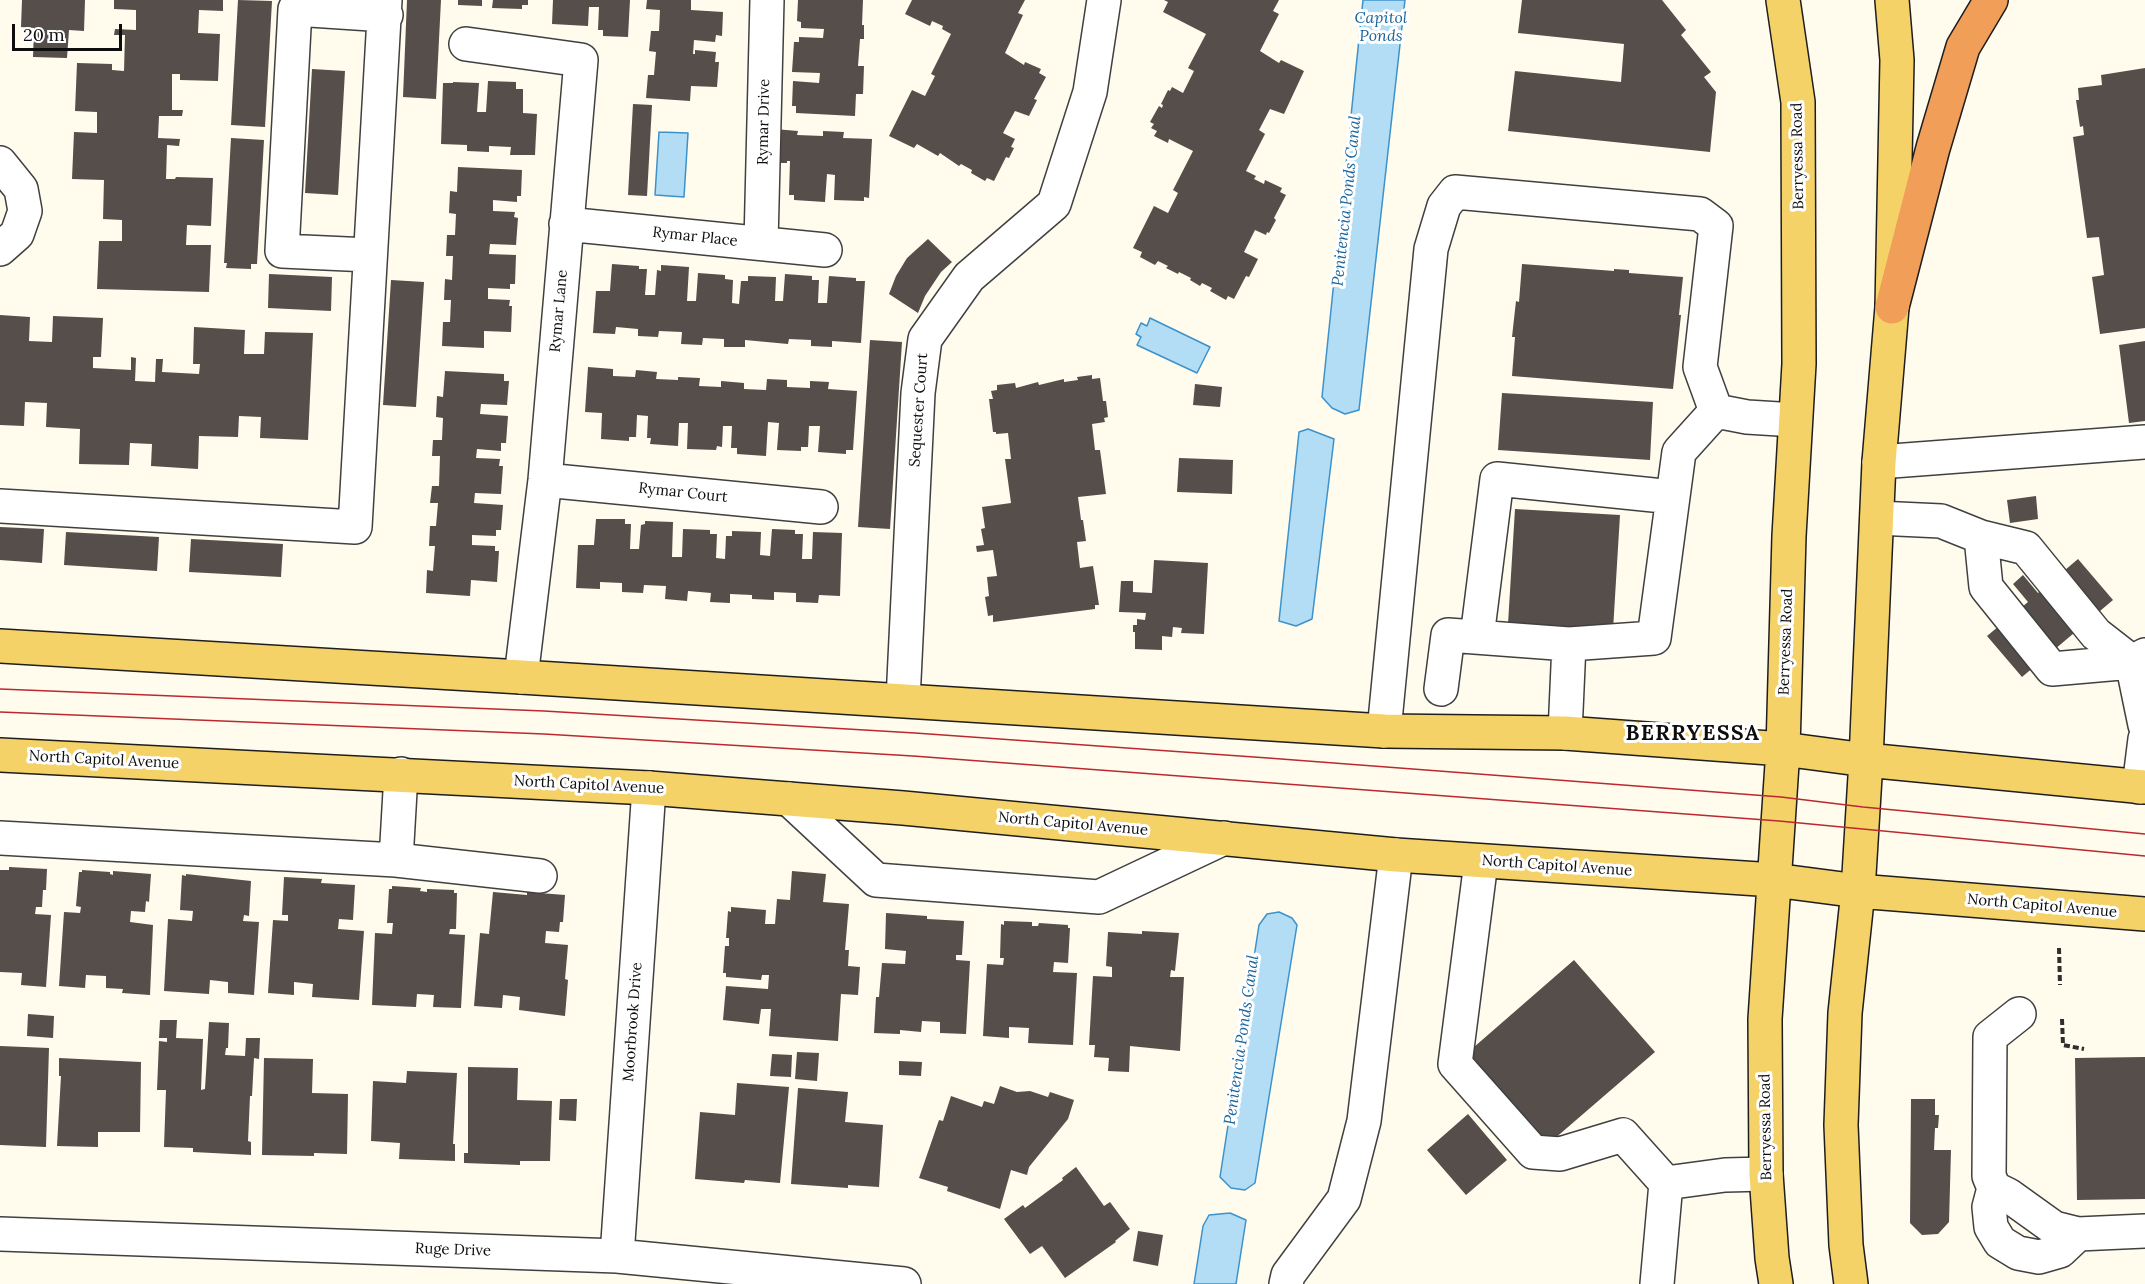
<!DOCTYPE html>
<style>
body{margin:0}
#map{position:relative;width:2145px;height:1284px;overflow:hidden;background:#fffbed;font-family:Lora,serif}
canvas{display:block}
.scale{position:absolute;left:12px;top:24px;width:110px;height:27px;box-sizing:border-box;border:3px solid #0d0d0d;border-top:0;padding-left:8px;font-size:18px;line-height:21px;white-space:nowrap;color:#0d0d0d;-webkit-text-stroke:4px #fff;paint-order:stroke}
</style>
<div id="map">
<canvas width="2145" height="1284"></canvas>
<div class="scale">20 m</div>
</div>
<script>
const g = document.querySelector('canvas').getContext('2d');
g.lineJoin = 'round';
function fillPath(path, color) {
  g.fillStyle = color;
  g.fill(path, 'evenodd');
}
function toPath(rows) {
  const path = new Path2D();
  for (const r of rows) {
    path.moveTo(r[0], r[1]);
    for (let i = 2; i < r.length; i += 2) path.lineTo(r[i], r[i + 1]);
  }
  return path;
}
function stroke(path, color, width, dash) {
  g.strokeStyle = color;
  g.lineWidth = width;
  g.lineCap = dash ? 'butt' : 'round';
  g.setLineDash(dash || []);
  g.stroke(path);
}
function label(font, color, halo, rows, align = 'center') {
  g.font = font + ' Lora,serif';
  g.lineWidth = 6;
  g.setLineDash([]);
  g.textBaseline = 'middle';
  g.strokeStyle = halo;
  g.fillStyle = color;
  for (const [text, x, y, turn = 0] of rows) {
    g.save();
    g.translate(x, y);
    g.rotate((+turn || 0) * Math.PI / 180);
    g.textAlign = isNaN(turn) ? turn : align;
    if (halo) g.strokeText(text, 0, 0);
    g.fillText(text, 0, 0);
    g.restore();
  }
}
const water = toPath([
 [1363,0,1405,0,1359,410,1345,414,1332,408,1322,397,1363,0],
 [659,132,688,133,684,197,655,195,659,132],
 [1150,318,1210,347,1197,373,1137,345,1141,337,1136,334,1141,323,1147,326,1150,318],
 [1308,429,1334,439,1312,619,1296,626,1279,621,1299,432,1308,429],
 [1279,912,1292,918,1297,925,1255,1183,1245,1190,1231,1188,1220,1177,1259,925,1267,914,1279,912],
 [1230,1213,1246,1220,1236,1284,1194,1284,1203,1226,1209,1215,1230,1213]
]);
const building = toPath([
 [22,0,85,0,84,31,69,30,67,58,33,57,34,28,21,27],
 [114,0,223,0,223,11,199,10,198,33,220,34,218,81,180,80,180,74,172,74,172,110,183,110,182,116,159,116,158,138,180,139,179,146,167,145,166,179,175,179,176,177,213,178,211,226,187,225,186,245,211,245,209,292,97,289,99,241,122,241,122,220,103,219,104,180,72,179,74,132,97,133,97,112,75,111,77,63,112,64,112,70,124,71,125,35,114,35,115,29,136,30,136,10,114,9],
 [238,0,272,1,265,127,231,125],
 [407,0,441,0,436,99,403,97],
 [458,0,482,0,482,6,458,5],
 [493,0,528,0,528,5,522,5,522,9,492,8],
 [553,0,630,0,628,37,603,36,603,30,598,30,599,7,589,7,588,26,552,24],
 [647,0,691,0,691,10,723,12,722,36,716,35,715,42,694,40,693,54,695,54,695,50,716,52,715,62,719,62,717,87,691,86,690,101,646,98,648,75,654,75,656,52,649,51,651,31,659,31,660,10,646,9],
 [798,0,863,0,862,25,864,25,864,39,860,39,858,66,864,66,863,94,856,94,855,116,796,113,796,106,792,106,793,81,819,83,820,73,792,72,794,42,799,42,799,37,823,38,824,29,801,28,801,22,797,21],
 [912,0,1025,0,1018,13,1023,15,1005,53,1024,65,1025,62,1041,69,1039,73,1046,77,1034,99,1037,100,1029,116,1015,111,1003,133,1015,139,1011,147,1014,148,1009,158,1006,157,994,181,987,178,985,181,971,173,972,170,961,164,959,166,940,153,938,156,917,144,914,148,889,136,912,90,925,96,935,76,931,74,951,34,942,29,943,26,932,21,930,26,905,14],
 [1164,0,1279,0,1273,11,1279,14,1260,51,1279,63,1281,60,1304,71,1284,114,1270,109,1259,130,1265,134,1246,171,1256,176,1254,179,1264,184,1265,180,1282,188,1280,192,1286,195,1274,218,1276,220,1269,233,1267,232,1266,235,1255,230,1244,252,1258,259,1249,277,1246,276,1234,299,1228,296,1226,300,1210,291,1212,288,1202,283,1200,286,1190,280,1191,278,1179,272,1178,274,1166,268,1168,266,1158,261,1155,265,1140,257,1142,252,1133,248,1154,206,1168,213,1178,193,1173,190,1193,151,1169,139,1168,143,1154,136,1157,131,1151,128,1154,124,1150,122,1159,106,1162,108,1163,105,1161,104,1168,90,1170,91,1172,87,1183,93,1194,71,1188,68,1206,34,1163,12,1168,2],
 [1522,0,1662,0,1686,30,1681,35,1711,72,1704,77,1716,92,1710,152,1508,131,1515,71,1621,82,1624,44,1518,33],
 [2145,68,2145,328,2100,334,2092,277,2104,275,2099,237,2087,238,2073,137,2084,135,2083,126,2080,127,2076,100,2079,100,2078,88,2102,85,2101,75],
 [312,69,345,71,338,195,305,193],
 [488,81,516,82,516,89,523,89,523,113,537,114,535,155,510,155,511,147,489,146,489,152,467,151,467,145,441,144,443,83,453,83,453,82,479,83,477,112,486,112],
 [633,104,652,105,647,196,628,195],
 [774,129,798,131,797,135,823,136,823,131,844,132,843,138,872,139,869,198,864,197,864,201,834,200,835,175,827,174,825,202,794,200,794,195,789,195,790,161,787,161,787,163,772,163],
 [231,138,264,140,257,264,251,264,251,269,226,268,227,263,224,263],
 [458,167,522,170,521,196,517,196,517,202,493,200,493,211,515,212,514,217,518,218,516,245,490,244,489,254,516,255,515,284,510,284,510,289,488,288,488,299,510,300,509,306,512,306,511,332,484,331,484,348,442,346,443,322,450,322,451,300,444,300,445,279,452,280,453,256,446,256,447,235,455,235,456,214,449,213,450,191,457,192],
 [928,239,952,262,941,272,925,296,918,313,889,294,896,276,907,258],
 [612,264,639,266,639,269,647,269,645,295,655,295,657,270,661,271,661,265,689,267,687,301,696,301,698,273,725,275,725,279,733,280,732,303,739,304,741,281,748,281,748,276,776,277,775,301,783,301,785,274,812,276,812,280,819,280,818,303,827,303,829,276,856,278,856,281,865,281,861,343,832,341,832,347,811,346,811,340,789,339,788,344,745,340,745,347,724,347,724,339,703,338,702,345,681,344,682,332,659,331,658,337,638,336,638,329,616,327,615,334,593,333,596,291,610,291],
 [1522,264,1614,271,1614,269,1629,270,1629,273,1683,277,1679,315,1681,315,1673,389,1512,376,1515,337,1512,337,1516,301,1519,302],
 [269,274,332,277,331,311,268,308],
 [391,280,424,282,416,407,383,405],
 [0,315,30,317,29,341,52,342,53,316,103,318,101,357,93,357,93,368,131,370,131,357,136,358,135,381,155,382,156,359,163,359,162,372,199,374,200,364,193,364,194,327,245,330,244,354,264,354,265,332,313,333,308,440,260,438,261,417,239,416,238,437,199,436,198,469,151,466,152,444,130,443,129,465,79,464,80,429,46,427,47,403,25,402,24,426,0,425],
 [870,340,902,342,890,529,858,527],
 [2145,341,2145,421,2129,423,2119,345],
 [588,367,613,369,613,376,635,377,636,370,657,372,656,379,678,380,678,377,700,378,699,386,721,387,721,381,744,383,744,389,766,390,767,379,787,380,787,387,810,388,810,381,829,382,828,389,857,391,853,450,846,450,846,454,818,452,820,426,809,426,808,447,801,447,801,451,777,450,779,423,768,422,766,456,737,454,737,448,731,448,732,426,723,426,722,447,717,446,716,450,687,449,688,423,679,423,678,446,650,444,651,438,647,438,648,416,637,415,636,437,629,437,629,441,601,439,602,413,585,412],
 [445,371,504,374,504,381,509,381,507,405,481,404,480,414,508,416,506,443,501,443,501,451,477,449,476,458,500,459,499,466,503,466,501,494,475,493,474,503,503,505,501,530,496,530,496,536,472,535,472,545,495,546,495,551,499,551,497,582,471,580,470,596,426,593,427,570,433,571,435,546,429,546,430,526,436,526,438,503,430,503,432,486,439,486,440,456,432,456,433,440,442,440,443,418,436,417,437,396,443,397],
 [1092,375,1092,379,1100,378,1103,401,1106,401,1108,417,1104,418,1105,422,1092,424,1095,450,1100,450,1106,494,1078,497,1081,520,1083,520,1086,541,1077,542,1080,568,1093,566,1099,605,1095,605,1095,609,993,622,993,615,988,616,985,597,989,596,987,577,997,576,993,550,977,552,976,546,984,545,981,529,985,528,982,507,1011,503,1005,459,1011,459,1008,433,996,434,996,432,993,432,989,399,993,399,991,391,997,390,997,385,1015,383,1016,388,1038,382,1039,385,1064,379,1064,382,1078,380,1077,377],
 [1195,384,1222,387,1220,407,1193,405],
 [1502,393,1653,402,1650,460,1498,450],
 [1179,458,1233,460,1232,494,1177,492],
 [2036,496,2038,519,2010,523,2007,500],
 [1515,509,1620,515,1613,630,1508,624],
 [596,519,625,519,625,524,631,524,630,549,639,549,641,525,645,524,645,521,673,522,672,557,682,557,683,529,710,530,710,534,717,534,716,558,725,559,726,536,732,536,732,531,761,532,760,555,770,556,772,529,795,530,795,534,803,534,802,559,812,559,813,532,842,533,840,596,819,595,818,603,796,602,796,593,774,592,774,600,752,599,752,595,730,594,730,603,710,602,711,593,688,591,687,601,665,599,666,586,644,585,643,593,622,592,622,583,600,582,600,589,576,588,578,545,594,545],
 [0,527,44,529,42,563,0,560],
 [66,532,159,537,157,571,64,565],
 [191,539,283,544,281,577,189,572],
 [2078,559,2113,600,2022,677,1987,636,2028,602,2013,584,2023,575,2038,593],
 [1154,560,1208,563,1204,634,1181,633,1182,628,1173,627,1172,637,1162,636,1162,650,1135,649,1135,632,1133,632,1133,625,1137,625,1137,619,1145,620,1146,613,1119,612,1121,581,1133,581,1133,592,1152,593],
 [9,867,47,869,46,890,43,890,42,907,36,907,35,914,51,915,46,987,21,985,22,973,0,972,0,870,9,870],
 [82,870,110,872,110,874,113,875,113,871,151,874,149,902,146,901,145,912,131,911,130,922,153,925,150,995,122,993,123,989,106,988,106,976,86,975,85,988,59,986,64,912,80,913,81,907,76,906,79,872,82,872],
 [792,871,826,874,823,902,849,904,845,950,849,950,848,966,860,967,858,995,841,994,838,1041,769,1036,771,1009,761,1009,759,1024,723,1020,726,986,768,989,769,975,762,975,761,980,726,977,726,973,723,973,725,946,729,946,729,938,726,938,728,911,731,912,731,907,766,910,765,924,775,924,777,899,790,900],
 [186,874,251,881,249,916,244,915,243,921,259,922,254,995,228,993,228,982,210,980,209,994,164,991,168,919,192,921,193,911,180,910,182,875,186,876],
 [284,877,322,879,321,883,355,885,353,920,339,919,338,929,364,931,359,1000,312,997,313,984,294,982,294,995,268,993,273,920,288,921,288,915,282,915],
 [392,886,421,888,420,891,427,892,427,889,454,890,454,893,457,893,456,929,450,929,449,934,465,935,461,1008,433,1007,434,995,417,994,416,1007,372,1005,375,933,392,934,393,923,387,923,389,889,392,889],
 [493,892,527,895,527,892,565,895,563,922,560,922,559,932,546,931,545,943,568,945,565,979,568,980,565,1016,519,1010,520,997,503,995,502,1008,474,1006,480,933,489,934],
 [886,913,927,916,927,919,964,921,962,955,956,955,956,960,970,961,966,1034,940,1033,940,1022,922,1021,921,1032,900,1030,900,1034,874,1033,876,997,879,997,882,963,905,964,906,951,885,949],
 [1004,921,1032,922,1032,926,1038,926,1039,923,1068,925,1068,928,1070,928,1068,963,1054,962,1053,972,1077,973,1073,1045,1028,1043,1029,1028,1009,1027,1009,1038,983,1036,987,964,1003,965,1004,958,1000,958,1001,924,1004,925],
 [1142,931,1179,933,1175,971,1171,970,1170,977,1184,977,1180,1051,1130,1046,1129,1072,1108,1071,1109,1058,1094,1057,1095,1045,1089,1045,1093,976,1112,977,1112,967,1106,966,1108,932,1142,934],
 [1574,960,1655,1052,1546,1146,1466,1054],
 [28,1014,54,1016,53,1038,27,1036],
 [160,1020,177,1020,176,1038,203,1039,201,1090,205,1089,209,1022,229,1023,228,1048,226,1048,225,1055,245,1056,246,1038,260,1038,259,1059,254,1058,252,1096,250,1096,248,1141,251,1142,251,1155,193,1152,193,1148,164,1147,166,1090,157,1090,159,1041,167,1042,167,1038,159,1038],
 [0,1046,49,1048,46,1147,0,1145],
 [797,1052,819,1053,817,1081,795,1079],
 [772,1054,792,1055,791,1077,770,1076],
 [2145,1057,2145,1199,2077,1200,2075,1058],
 [59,1058,141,1062,140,1132,98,1132,98,1147,57,1146,61,1076,59,1076],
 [264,1058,313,1059,312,1093,348,1094,347,1154,314,1153,314,1156,262,1155],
 [899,1061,922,1062,921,1076,899,1075],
 [468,1067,518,1068,517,1100,552,1101,550,1161,520,1161,520,1165,464,1163,464,1153,468,1153],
 [407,1071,457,1073,453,1144,455,1144,455,1161,399,1159,400,1143,371,1141,373,1081,406,1083],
 [737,1083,789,1087,780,1183,745,1180,744,1183,695,1179,700,1112,735,1115],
 [1000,1086,1017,1092,1030,1091,1048,1097,1050,1092,1074,1100,1068,1119,1029,1167,1027,1175,1011,1170,1000,1209,947,1191,948,1187,919,1178,939,1120,943,1121,951,1096,982,1107,984,1101,994,1104],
 [798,1088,848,1092,845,1122,883,1125,879,1187,848,1185,848,1188,791,1184],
 [560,1099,577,1099,576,1121,559,1120],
 [1911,1099,1935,1099,1935,1115,1939,1115,1938,1128,1935,1128,1934,1150,1951,1150,1949,1222,1938,1234,1922,1235,1910,1223],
 [1468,1114,1507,1160,1466,1195,1427,1150],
 [1076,1167,1104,1206,1110,1202,1130,1229,1115,1241,1116,1242,1065,1278,1042,1246,1030,1254,1004,1219,1023,1205,1025,1208,1063,1180,1062,1178],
 [1138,1231,1163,1235,1158,1266,1133,1261]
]);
const path = toPath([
 [2059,948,2060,985],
 [2062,1019,2063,1045,2084,1049]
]);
const minor = toPath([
 [466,44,581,60,545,480,521,677],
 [0,163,21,189,25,211,17,234,0,249],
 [566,224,825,250],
 [761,243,767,0],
 [369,255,282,251,295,9,386,15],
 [1879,462,2145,442],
 [545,480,821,507],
 [0,506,355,527,385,0],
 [1877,518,1941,521,1981,537,1986,587,2052,669,2132,662],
 [1981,537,2026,548,2096,634,2132,662],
 [1477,637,1497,479,1673,497],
 [2145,655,2132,662,2145,725],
 [1441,689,1448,635,1569,644],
 [903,700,918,393,925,339,969,277,1054,204,1090,92,1104,0],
 [1384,731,1431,249,1444,206,1455,192,1700,214,1716,226,1700,367,1716,411,1747,417,1795,420],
 [1565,733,1569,644,1654,638,1679,452,1716,411],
 [2139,787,2145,739],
 [789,799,876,880,1099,897,1224,838],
 [0,838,396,860,401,774],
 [396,860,540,876],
 [1481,862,1455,1064,1533,1152,1560,1154,1623,1135,1666,1183,1657,1284],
 [2019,1014,1990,1037,1989,1176,1994,1188,2008,1195,2054,1228,2078,1234,2145,1231],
 [1666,1183,1725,1175,1766,1174],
 [1994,1188,1989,1207,1991,1227,2000,1242,2018,1253,2039,1257,2060,1251,2078,1234],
 [0,1234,617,1256,904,1284],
 [617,1256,649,788],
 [1286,1284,1288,1275,1344,1199,1364,1121,1396,855]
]);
const major = toPath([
 [0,646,521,677,1384,731,1565,733,1783,749,1866,760,2145,787],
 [0,755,649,788,903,808,1396,855,1774,880,1858,891,2145,914],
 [1776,1284,1772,1258,1766,1174,1765,1019,1783,749,1789,536,1799,364,1798,102,1783,0],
 [1851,1284,1846,1245,1841,1125,1845,1013,1858,891,1866,760,1879,462,1892,307,1897,60,1892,0]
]);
const highway = toPath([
 [1892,307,1933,148,1963,47,1991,0]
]);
const tram = toPath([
 [0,689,544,711,915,733,1268,758,1781,797,1863,807,2145,834],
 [0,712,544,734,913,756,1779,821,2145,856]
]);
const streetNames = [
 ["Rymar Drive",764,122,-89],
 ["Berryessa Road",1798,156,-91],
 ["Rymar Place",695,237,6],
 ["Rymar Lane",559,311,-85],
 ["Sequester Court",919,410,-86],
 ["Rymar Court",683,493,6],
 ["Berryessa Road",1786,642,-88],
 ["North Capitol Avenue",104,760,3],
 ["North Capitol Avenue",589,785,3],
 ["North Capitol Avenue",1073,824,5],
 ["North Capitol Avenue",1557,866,4],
 ["North Capitol Avenue",2042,906,5],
 ["Moorbrook Drive",633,1022,-86],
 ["Berryessa Road",1766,1127,-91],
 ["Ruge Drive",453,1250,2]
];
const waterNames = [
 ["Capitol",1381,18],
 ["Ponds",1381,36],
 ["Penitencia Ponds Canal",1347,201,-84],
 ["Penitencia Ponds Canal",1242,1040,-82]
];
const districtNames = [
 ["BERRYESSA",1693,734]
];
fillPath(water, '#b3ddf5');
stroke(water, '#3c92ca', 1.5);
fillPath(building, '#554e4a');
stroke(minor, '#404040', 36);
stroke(major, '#1e1e1e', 36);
stroke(highway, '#1e1e1e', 36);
stroke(path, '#2f2f2f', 4, [6, 3]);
stroke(minor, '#fff', 33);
stroke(major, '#f5d267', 33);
stroke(highway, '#f19e59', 33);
stroke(tram, '#ba2830', 1.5);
label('15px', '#0d0d0d', '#fff', streetNames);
label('italic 16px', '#19649c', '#fff', waterNames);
g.letterSpacing = '1.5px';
label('bold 21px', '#0d0d0d', '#fff', districtNames);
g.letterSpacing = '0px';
</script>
